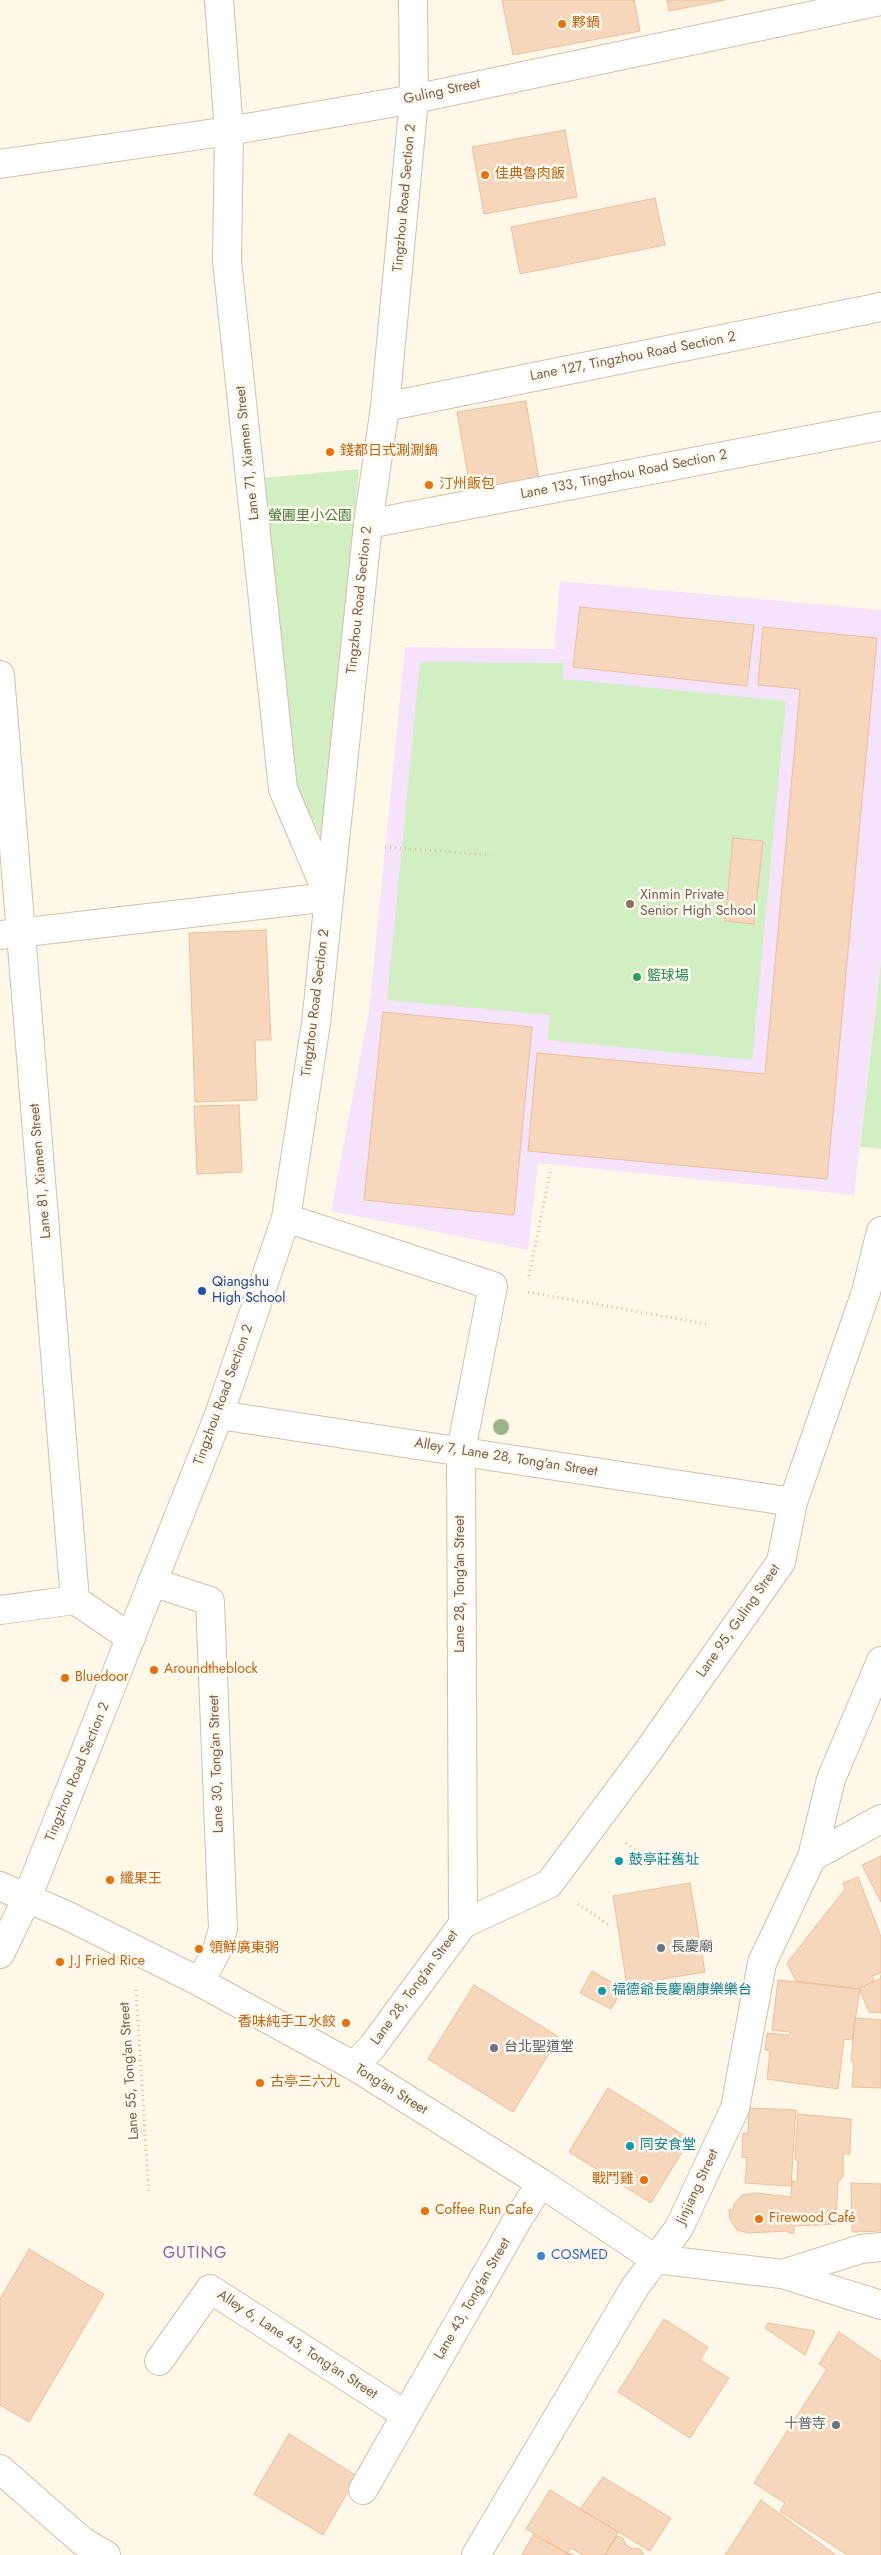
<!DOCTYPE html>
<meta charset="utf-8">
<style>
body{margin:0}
canvas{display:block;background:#fff7e7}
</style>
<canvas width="881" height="2555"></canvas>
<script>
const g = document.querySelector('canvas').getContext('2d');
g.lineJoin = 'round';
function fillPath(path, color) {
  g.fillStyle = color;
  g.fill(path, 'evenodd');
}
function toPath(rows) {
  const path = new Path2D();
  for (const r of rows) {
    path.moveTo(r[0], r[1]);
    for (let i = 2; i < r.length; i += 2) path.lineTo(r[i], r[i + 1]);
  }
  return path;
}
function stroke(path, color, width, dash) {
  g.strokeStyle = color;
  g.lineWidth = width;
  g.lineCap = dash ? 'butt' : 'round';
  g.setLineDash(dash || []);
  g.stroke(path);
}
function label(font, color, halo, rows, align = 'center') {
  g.font = font + ' Jost,"Noto Sans TC",sans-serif';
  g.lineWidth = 5;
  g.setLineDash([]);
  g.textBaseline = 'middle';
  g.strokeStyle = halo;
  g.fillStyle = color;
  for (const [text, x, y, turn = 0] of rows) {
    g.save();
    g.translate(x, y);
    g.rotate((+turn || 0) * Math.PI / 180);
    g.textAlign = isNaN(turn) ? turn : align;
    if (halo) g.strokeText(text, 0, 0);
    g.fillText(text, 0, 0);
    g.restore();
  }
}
const education = toPath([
 [560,581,881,610,881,960,854,1195,538,1163,528,1250,331,1211,369,1011,405,647,554,649]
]);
const green = toPath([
 [359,469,322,838,294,784,263,478],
 [420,662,564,663,563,679,786,701,752,1060,547,1040,550,1015,387,1000],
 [733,838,763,841,754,924,725,920],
 [881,961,881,1149,860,1147]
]);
const building = toPath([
 [502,0,634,0,640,31,513,55,502,0],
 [667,0,725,0,669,11,667,0],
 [565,130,577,197,484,214,472,147,565,130],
 [655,198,665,245,520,274,511,227,655,198],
 [526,401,539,480,471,492,457,412,526,401],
 [580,607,754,625,747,686,573,667,580,607],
 [763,627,877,638,827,1179,528,1151,537,1053,765,1074,800,689,758,685,763,627],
 [733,838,763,841,754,924,725,921,733,838],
 [266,930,271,1040,255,1040,257,1100,195,1102,189,933,266,930],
 [383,1012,532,1027,514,1215,364,1200,383,1012],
 [239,1105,242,1172,197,1174,194,1106,239,1105],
 [881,1856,881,1902,862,1865,881,1856],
 [858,1877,881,1937,881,1973,872,1976,874,1981,858,1989,796,1981,787,1963,845,1889,843,1883,858,1877],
 [690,1883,705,1972,627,1985,613,1896,690,1883],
 [592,1971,623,1989,611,2009,580,1993,592,1971],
 [881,1975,881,2013,869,2012,859,1988,880,1979,881,1975],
 [778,1980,860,1989,852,2040,844,2039,838,2089,767,2079,770,2051,765,2050,767,2033,789,2035,790,2032,772,2030,778,1980],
 [474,1985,559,2037,513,2112,428,2059,474,1985],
 [855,2018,881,2020,881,2088,852,2087,854,2062,851,2061,855,2018],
 [608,2088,690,2139,651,2203,569,2152,608,2088],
 [749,2108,796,2110,791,2186,745,2183,747,2157,742,2158,743,2133,748,2133,749,2108],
 [798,2114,851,2119,850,2154,843,2154,843,2177,838,2182,836,2224,794,2226,794,2233,789,2233,788,2231,748,2233,737,2230,730,2220,729,2210,733,2210,734,2204,742,2195,756,2193,791,2197,792,2181,797,2181,798,2160,795,2160,798,2114],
 [851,2183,881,2184,881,2231,852,2232,851,2183],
 [29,2249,104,2294,29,2422,0,2405,0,2299,29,2249],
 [664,2319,708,2347,700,2360,729,2378,690,2438,618,2392,664,2319],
 [768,2323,815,2331,805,2355,765,2328,768,2323],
 [839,2332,881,2361,881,2555,847,2555,780,2511,785,2503,754,2483,827,2369,819,2364,839,2332],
 [289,2434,357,2476,323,2535,254,2494,289,2434],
 [603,2477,671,2518,650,2551,580,2509,603,2477],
 [550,2490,618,2532,605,2555,583,2555,571,2548,567,2553,526,2529,550,2490],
 [761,2500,836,2555,725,2555,761,2500],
 [533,2535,567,2553,574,2555,522,2555,533,2535],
 [617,2536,623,2538,626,2545,631,2548,640,2549,644,2555,605,2555,617,2536]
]);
const path = toPath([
 [385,847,490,855],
 [529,1276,551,1168],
 [528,1292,707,1324],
 [626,1843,645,1858],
 [578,1904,609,1925],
 [665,1978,666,1990,723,1981],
 [136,1990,149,2194]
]);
const minor = toPath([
 [0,164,229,131,414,99,881,1],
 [385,407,881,307],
 [368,524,881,426],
 [0,675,75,1600,131,1638],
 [0,935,329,897,283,789,227,261,229,131,219,0],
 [286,1218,493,1286,461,1451,463,1924,372,2047,354,2066],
 [219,1415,793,1502],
 [152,1582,210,1601,223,1929,217,1950,200,1982],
 [0,1610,75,1600],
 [812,1857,831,1779,881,1661],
 [0,1886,70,1917,200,1982,354,2066,541,2183,655,2259,782,2274,881,2305],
 [463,1924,549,1884,646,1754,781,1562,793,1502,866,1292,881,1231],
 [0,1954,27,1898,219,1415,286,1218,316,1023,368,524,385,407,414,99,413,0],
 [782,2274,861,2249,881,2247],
 [159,2361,210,2289,406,2415],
 [0,2469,82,2541,106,2555],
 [363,2490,518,2219,541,2183],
 [476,2555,635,2287,679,2228,735,2108,762,1963,812,1857,881,1819]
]);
const trees = [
 [501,1427]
];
const markers = [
 [562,24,5,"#e8710a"],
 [485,175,5,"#e8710a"],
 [330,452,5,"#e8710a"],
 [429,485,5,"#e8710a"],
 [630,904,5,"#8d6e63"],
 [637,977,5,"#2e9e5b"],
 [202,1291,5,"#1a4fb4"],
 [154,1670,5,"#e8710a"],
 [65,1678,5,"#e8710a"],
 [619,1861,5,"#0f9aa8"],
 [110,1880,5,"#e8710a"],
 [661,1948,5,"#6b7280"],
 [199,1949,5,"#e8710a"],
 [60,1962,5,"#e8710a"],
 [602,1991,5,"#0f9aa8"],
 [346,2023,5,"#e8710a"],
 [494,2048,5,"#6b7280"],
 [260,2083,5,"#e8710a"],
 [630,2146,5,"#0f9aa8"],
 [644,2180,5,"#e8710a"],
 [425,2211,5,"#e8710a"],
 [759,2219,5,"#e8710a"],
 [541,2256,5,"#3f7fe0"],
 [836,2425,5,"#6b7280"]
];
const foodNames = [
 ["夥鍋",572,24],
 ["佳典魯肉飯",495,175],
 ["錢都日式涮涮鍋",340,452],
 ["汀州飯包",439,485],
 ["Aroundtheblock",164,1670],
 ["Bluedoor",75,1678],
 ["纖果王",120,1880],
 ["領鮮廣東粥",209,1949],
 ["J.J Fried Rice",70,1962],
 ["香味純手工水餃",336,2023,"right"],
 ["古亭三六九",270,2083],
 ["戰鬥雞",634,2180,"right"],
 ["Coffee Run Cafe",435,2211],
 ["Firewood Café",769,2219]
];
const streetNames = [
 ["Guling Street",442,92,-12],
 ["Tingzhou Road Section 2",405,198,-85],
 ["Lane 127, Tingzhou Road Section 2",633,357,-11],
 ["Lane 71, Xiamen Street",248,453,-96],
 ["Lane 133, Tingzhou Road Section 2",624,475,-11],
 ["Tingzhou Road Section 2",360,600,-84],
 ["Tingzhou Road Section 2",316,1003,-83],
 ["Lane 81, Xiamen Street",41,1171,-95],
 ["Tingzhou Road Section 2",224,1395,-70],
 ["Alley 7, Lane 28, Tong'an Street",506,1458,9],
 ["Lane 28, Tong'an Street",461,1584,-90],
 ["Lane 95, Guling Street",739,1621,-55],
 ["Lane 30, Tong'an Street",217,1764,-92],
 ["Tingzhou Road Section 2",78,1772,-68],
 ["Lane 28, Tong'an Street",415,1988,-54],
 ["Lane 55, Tong'an Street",130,2071,-94],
 ["Tong'an Street",391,2090,32],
 ["Jinjiang Street",698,2187,-65],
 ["Lane 43, Tong'an Street",473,2299,-60],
 ["Alley 6, Lane 43, Tong'an Street",297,2345,33]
];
const parkNames = [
 ["螢圃里小公園",310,517]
];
const educationNames = [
 ["Xinmin Private",640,896],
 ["Senior High School",640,912]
];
const leisureNames = [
 ["籃球場",647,977]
];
const transitNames = [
 ["Qiangshu",212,1283],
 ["High School",212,1299]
];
const cultureNames = [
 ["鼓亭莊舊址",629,1861],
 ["福德爺長慶廟康樂樂台",612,1991],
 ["同安食堂",640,2146]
];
const worshipNames = [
 ["長慶廟",671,1948],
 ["台北聖道堂",504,2048],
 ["十普寺",826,2425,"right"]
];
const shopNames = [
 ["COSMED",551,2256]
];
const quarterNames = [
 ["GUTING",195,2254]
];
fillPath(education, '#f4e3fb');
fillPath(green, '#d2efc3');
fillPath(building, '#f7d7bb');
stroke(building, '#ecbe99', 1);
stroke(minor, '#d3bfaa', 30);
stroke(path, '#ddba9d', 3, [1, 4]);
stroke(minor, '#fff', 28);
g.fillStyle = '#9bb488';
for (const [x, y] of trees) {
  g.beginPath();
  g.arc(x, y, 8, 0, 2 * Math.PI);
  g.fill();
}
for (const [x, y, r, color] of markers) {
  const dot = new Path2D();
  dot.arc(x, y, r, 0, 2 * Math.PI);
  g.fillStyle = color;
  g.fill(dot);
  stroke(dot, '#fffaef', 2);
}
label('14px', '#c56008', '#fffaef', foodNames, 'left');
label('14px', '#7c5e47', '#fffaef', streetNames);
label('14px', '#4a7d3b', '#fffaef', parkNames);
label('14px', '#785e54', '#fffaef', educationNames, 'left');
label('14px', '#27864d', '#fffaef', leisureNames, 'left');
label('14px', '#164399', '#fffaef', transitNames, 'left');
label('14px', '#0d838f', '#fffaef', cultureNames, 'left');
label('14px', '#5b616d', '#fffaef', worshipNames, 'left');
label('14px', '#366cbe', '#fffaef', shopNames, 'left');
g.letterSpacing = '1px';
label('16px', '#8f639f', '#fffaef', quarterNames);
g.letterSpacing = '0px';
</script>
